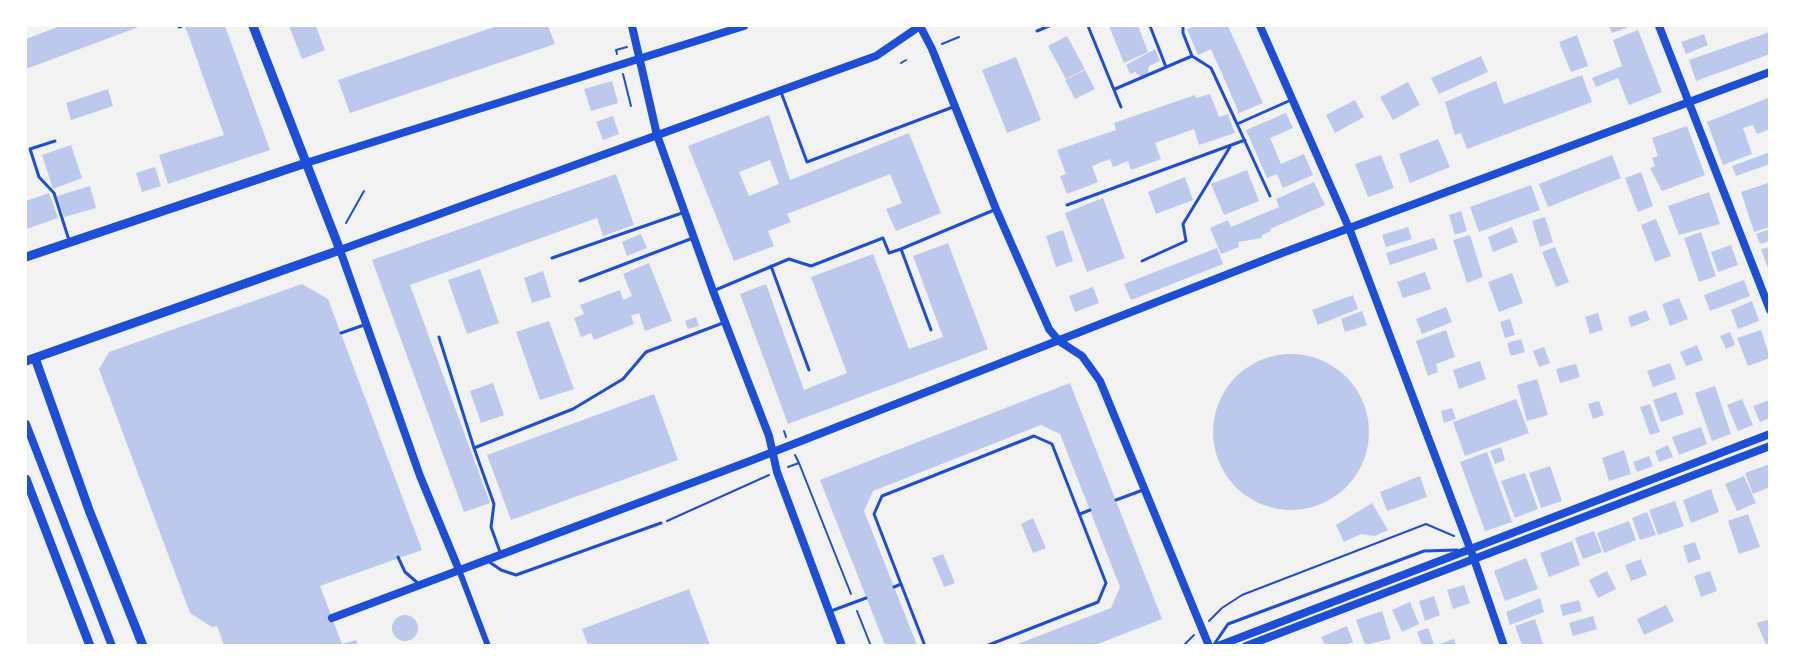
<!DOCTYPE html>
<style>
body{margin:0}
#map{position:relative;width:1795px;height:671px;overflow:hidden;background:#f2f2f2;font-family:"Golos Text",sans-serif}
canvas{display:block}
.frame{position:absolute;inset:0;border:27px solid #fff;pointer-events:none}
</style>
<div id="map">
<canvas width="1795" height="671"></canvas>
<div class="frame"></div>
</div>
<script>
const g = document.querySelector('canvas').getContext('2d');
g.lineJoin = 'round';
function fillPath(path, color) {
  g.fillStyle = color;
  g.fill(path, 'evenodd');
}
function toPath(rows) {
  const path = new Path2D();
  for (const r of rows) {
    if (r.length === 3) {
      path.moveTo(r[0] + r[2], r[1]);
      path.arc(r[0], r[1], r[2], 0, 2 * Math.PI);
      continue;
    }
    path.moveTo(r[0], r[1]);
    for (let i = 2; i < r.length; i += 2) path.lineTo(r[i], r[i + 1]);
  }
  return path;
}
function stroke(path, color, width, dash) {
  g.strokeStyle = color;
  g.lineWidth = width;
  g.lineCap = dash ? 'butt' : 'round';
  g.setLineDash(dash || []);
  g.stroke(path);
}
const building = toPath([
 [60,26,141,26,26,69,26,39],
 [185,26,225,26,270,150,168,184,159,155,224,135],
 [289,26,316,26,325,50,302,59],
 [497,26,548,26,555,44,350,113,338,80],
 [1109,26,1138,26,1148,52,1124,63],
 [1195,26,1228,26,1263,103,1239,113,1211,49,1198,55,1187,29],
 [1609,26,1632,26,1612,33],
 [1638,30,1662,92,1629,105,1618,78,1596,87,1592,78,1622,66,1613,40],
 [1770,32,1770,54,1696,81,1689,60],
 [1704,34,1708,45,1686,54,1681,42],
 [1577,35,1588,66,1571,72,1559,42],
 [1067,36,1085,69,1066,79,1048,46],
 [1155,49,1160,61,1149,66,1148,73,1141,77,1135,72,1130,74,1126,65],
 [1481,56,1488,72,1439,94,1431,78],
 [1016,57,1041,120,1007,133,982,70],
 [1085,70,1095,89,1075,99,1065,80],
 [1582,75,1592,102,1467,149,1461,133,1455,135,1445,102,1496,81,1504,104],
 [612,81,618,103,591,111,584,89],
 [1408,82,1420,105,1393,120,1380,97],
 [108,89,113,106,71,120,66,103],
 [1210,94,1219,117,1228,114,1235,133,1199,145,1194,129,1155,143,1161,159,1131,170,1128,161,1113,167,1110,159,1092,166,1098,182,1067,194,1060,176,1066,174,1057,150,1116,130,1114,123,1195,95,1196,98],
 [1768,98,1770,129,1757,134,1753,125,1743,128,1752,154,1723,165,1707,122],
 [1355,100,1364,117,1335,133,1326,115],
 [1286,113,1293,128,1270,138,1281,164,1304,154,1313,175,1283,188,1277,174,1267,178,1246,130],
 [769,115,790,180,909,133,941,213,896,231,886,209,902,203,890,174,787,214,791,222,768,231,774,246,734,261,688,146],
 [770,160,779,184,749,196,739,172],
 [613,116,619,134,603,140,596,122],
 [1687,126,1705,175,1662,191,1650,168,1655,166,1652,158,1658,156,1652,138],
 [1438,139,1450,167,1410,183,1399,154],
 [71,145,82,178,53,189,42,155],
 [1770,152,1770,164,1736,176,1732,166],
 [1381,155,1394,188,1368,197,1355,164],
 [1612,155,1621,178,1548,207,1539,184],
 [155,167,161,186,142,192,136,173],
 [1247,170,1259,201,1224,215,1211,184],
 [1641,172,1653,206,1638,212,1625,178],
 [616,174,634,225,603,236,597,218,410,285,490,503,464,512,372,260],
 [1185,177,1193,200,1156,214,1148,192],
 [1314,182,1325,205,1270,229,1271,231,1262,235,1262,238,1238,242,1239,247,1221,254,1210,228,1228,220,1231,227,1279,207,1276,199],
 [1768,183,1770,227,1754,232,1741,192],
 [1531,185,1540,210,1479,232,1470,207],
 [90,186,96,208,64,217,57,196],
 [1709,192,1720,224,1679,235,1668,206],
 [49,193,58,218,26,229,26,201],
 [1103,198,1125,258,1087,272,1065,213],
 [1461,211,1467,231,1455,235,1449,215],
 [1545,217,1553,242,1540,247,1532,221],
 [1656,219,1671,256,1655,262,1641,225],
 [1408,227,1412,239,1386,247,1382,235],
 [1512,227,1518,242,1493,252,1488,237],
 [1770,229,1770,241,1760,244,1756,234],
 [1063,230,1073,261,1056,267,1046,236],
 [1701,232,1716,276,1699,282,1684,238],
 [641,234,647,248,627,256,622,242],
 [1470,235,1483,277,1467,283,1453,240],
 [1434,238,1438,249,1390,265,1386,253],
 [948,243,988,349,788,424,740,294,766,284,804,390,847,373,811,277,873,254,909,349,943,337,913,256],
 [1731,245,1738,265,1718,272,1711,252],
 [1555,247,1569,282,1556,287,1542,252],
 [1770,247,1770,271,1769,271,1761,249],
 [1217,248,1223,264,1131,300,1124,284],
 [649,263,672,321,645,331,639,313,631,316,634,324,594,340,591,333,581,337,574,318,584,314,580,305,620,290,623,300,632,296,623,274],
 [480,269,499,323,467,334,448,280],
 [543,271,551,297,532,303,524,278],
 [1425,272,1431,289,1403,298,1397,282],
 [1512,273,1523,303,1499,312,1488,282],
 [1744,280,1750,296,1710,311,1704,295],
 [302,284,328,299,422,550,320,586,342,644,356,640,358,645,224,645,217,626,212,627,190,613,99,369,109,352],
 [1093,287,1099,303,1075,312,1069,296],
 [1353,295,1358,309,1318,325,1312,310],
 [1679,298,1688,319,1670,326,1662,304],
 [1752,301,1759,321,1738,329,1731,310],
 [1446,307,1452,322,1422,334,1416,319],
 [1646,310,1650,320,1631,327,1628,317],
 [1362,311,1367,325,1345,332,1341,319],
 [1598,313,1603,330,1590,334,1585,317],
 [696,317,699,326,688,329,685,321],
 [1510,319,1515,335,1505,338,1500,322],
 [549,321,574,389,540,400,516,332],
 [1446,330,1455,357,1436,364,1438,372,1428,376,1416,341],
 [1761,330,1770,358,1748,366,1737,338],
 [1730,332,1735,345,1726,349,1720,336],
 [1521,339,1525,352,1511,356,1507,343],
 [1697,345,1703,360,1686,366,1680,352],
 [1544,347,1550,363,1539,367,1533,351],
 [1291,432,78],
 [1480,361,1486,379,1459,389,1453,370],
 [1670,363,1676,379,1653,387,1647,371],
 [1576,364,1580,377,1560,383,1556,369],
 [1537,379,1548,415,1527,421,1517,385],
 [493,383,504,415,481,423,470,391],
 [1070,383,1162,619,1095,645,1015,645,1111,608,1120,587,1060,434,1041,425,873,491,864,511,917,645,885,645,820,480],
 [1715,386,1731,434,1712,441,1695,393],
 [1676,392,1684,414,1661,422,1653,400],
 [654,394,678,460,511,520,487,455],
 [1516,399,1529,433,1465,456,1453,422],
 [1742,399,1753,425,1738,431,1727,405],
 [1770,400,1770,418,1760,422,1753,406],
 [1599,401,1604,415,1593,419,1588,404],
 [1650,404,1660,432,1650,435,1640,407],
 [1452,408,1456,419,1444,423,1441,411],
 [1701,427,1707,444,1679,455,1672,437],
 [1668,445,1673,457,1659,462,1655,451],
 [1501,447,1505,460,1495,464,1490,451],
 [1624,450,1631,474,1609,481,1602,458],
 [1487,452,1512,522,1485,531,1460,462],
 [1649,456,1653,466,1637,472,1633,462],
 [1770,464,1770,487,1753,494,1745,473],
 [1550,466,1562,501,1541,508,1529,473],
 [1525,473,1538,509,1515,518,1501,481],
 [1420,476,1427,497,1387,511,1380,492],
 [1744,476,1756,503,1737,511,1725,484],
 [1711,489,1719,512,1691,523,1683,500],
 [1675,501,1684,526,1658,535,1649,510],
 [1372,503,1388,530,1375,536,1361,534,1344,542,1336,525],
 [1647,512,1656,535,1640,540,1632,518],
 [1748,514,1760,547,1739,554,1728,521],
 [1033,518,1046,548,1033,553,1021,524],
 [1629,521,1636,540,1604,553,1597,533],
 [1594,531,1602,552,1583,559,1575,538],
 [1572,541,1580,565,1549,577,1540,553],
 [1695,542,1701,559,1688,563,1683,546],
 [943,554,955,583,944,587,932,558],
 [1526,558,1538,589,1505,601,1494,571],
 [1641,559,1647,575,1631,581,1625,565],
 [1607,571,1616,589,1598,598,1589,580],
 [1710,571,1717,591,1701,597,1694,576],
 [1464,585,1470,603,1453,609,1447,590],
 [689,589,710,645,588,645,582,629],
 [1434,596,1440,615,1425,621,1419,601],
 [1540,598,1544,612,1510,625,1506,612],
 [1579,600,1582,611,1563,616,1560,605],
 [1410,602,1419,624,1402,632,1392,610],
 [1666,605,1674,621,1644,635,1637,619],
 [1382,611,1391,639,1365,645,1356,620],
 [405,628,13],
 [1593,616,1597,629,1573,636,1569,623],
 [1535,619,1543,644,1522,645,1515,626],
 [1770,619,1770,644,1766,645,1757,623],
 [1347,626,1353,642,1345,645,1325,645,1321,637],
 [1428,628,1434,644,1422,645,1417,632],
 [1454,639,1456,645,1436,645]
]);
const path = toPath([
 [942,44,959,37],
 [617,54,616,50,627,47],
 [901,63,906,60],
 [623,74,631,106],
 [346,223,364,191],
 [784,431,786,437],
 [799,463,851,594],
 [788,467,799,463,795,455],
 [667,521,769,475],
 [857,611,871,646],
 [1209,621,1222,608,1242,595,1426,524,1454,536],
 [1183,646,1194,635]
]);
const service = toPath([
 [1088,26,1121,107],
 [1150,26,1166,67],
 [1183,26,1183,33,1192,56],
 [179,27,182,26],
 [1037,31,1049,26],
 [1115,89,1192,56,1211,68,1237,124,1291,100],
 [781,92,807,162,953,107],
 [1237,124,1270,196],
 [55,141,30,149,39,177,54,193,69,240],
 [1067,205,1245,140],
 [552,258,682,213],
 [1142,261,1186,241,1183,224,1230,147],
 [771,266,809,370],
 [580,281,693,238],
 [713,291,789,259,811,266,883,238,889,253,901,249],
 [931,330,901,249,994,210],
 [341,333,364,325],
 [439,337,474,448,573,409,623,379,646,352,723,323],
 [474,448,494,504,491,527,500,552],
 [1116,500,1143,490],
 [1080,514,1090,510],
 [398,557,405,572,419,584],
 [488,561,501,570,516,575,661,523],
 [894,587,901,584],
 [831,611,866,598],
 [925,646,874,514,882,496,1034,436,1052,444,1106,583,1098,602,986,646],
 [1213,646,1228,624,1424,551,1457,550]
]);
const minor = toPath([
 [459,570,488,646]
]);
const tertiary = toPath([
 [632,26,657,135,713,291,769,436,777,472,842,646],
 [920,26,932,49,996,209,1049,329,1059,341,1082,356,1100,381,1209,646],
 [1260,26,1349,228,1474,559,1504,646],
 [1659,26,1770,310],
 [340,250,420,476,459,570],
 [332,618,750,461,1282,253,1770,72],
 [1246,646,1770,446]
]);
const secondary = toPath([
 [306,163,744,26],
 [340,250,876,56,920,26],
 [26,424,112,646],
 [1218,646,1770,434]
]);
const primary = toPath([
 [26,257,306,163],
 [35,358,89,510,143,646],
 [26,361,340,250,253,26],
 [26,479,90,646]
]);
fillPath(building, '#bdc9ec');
stroke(path, '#1d4ed8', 2);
stroke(service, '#1d4ed8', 3);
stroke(minor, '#1d4ed8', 6);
stroke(tertiary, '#1d4ed8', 8);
stroke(secondary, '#1d4ed8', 8);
stroke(primary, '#1d4ed8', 9);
</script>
